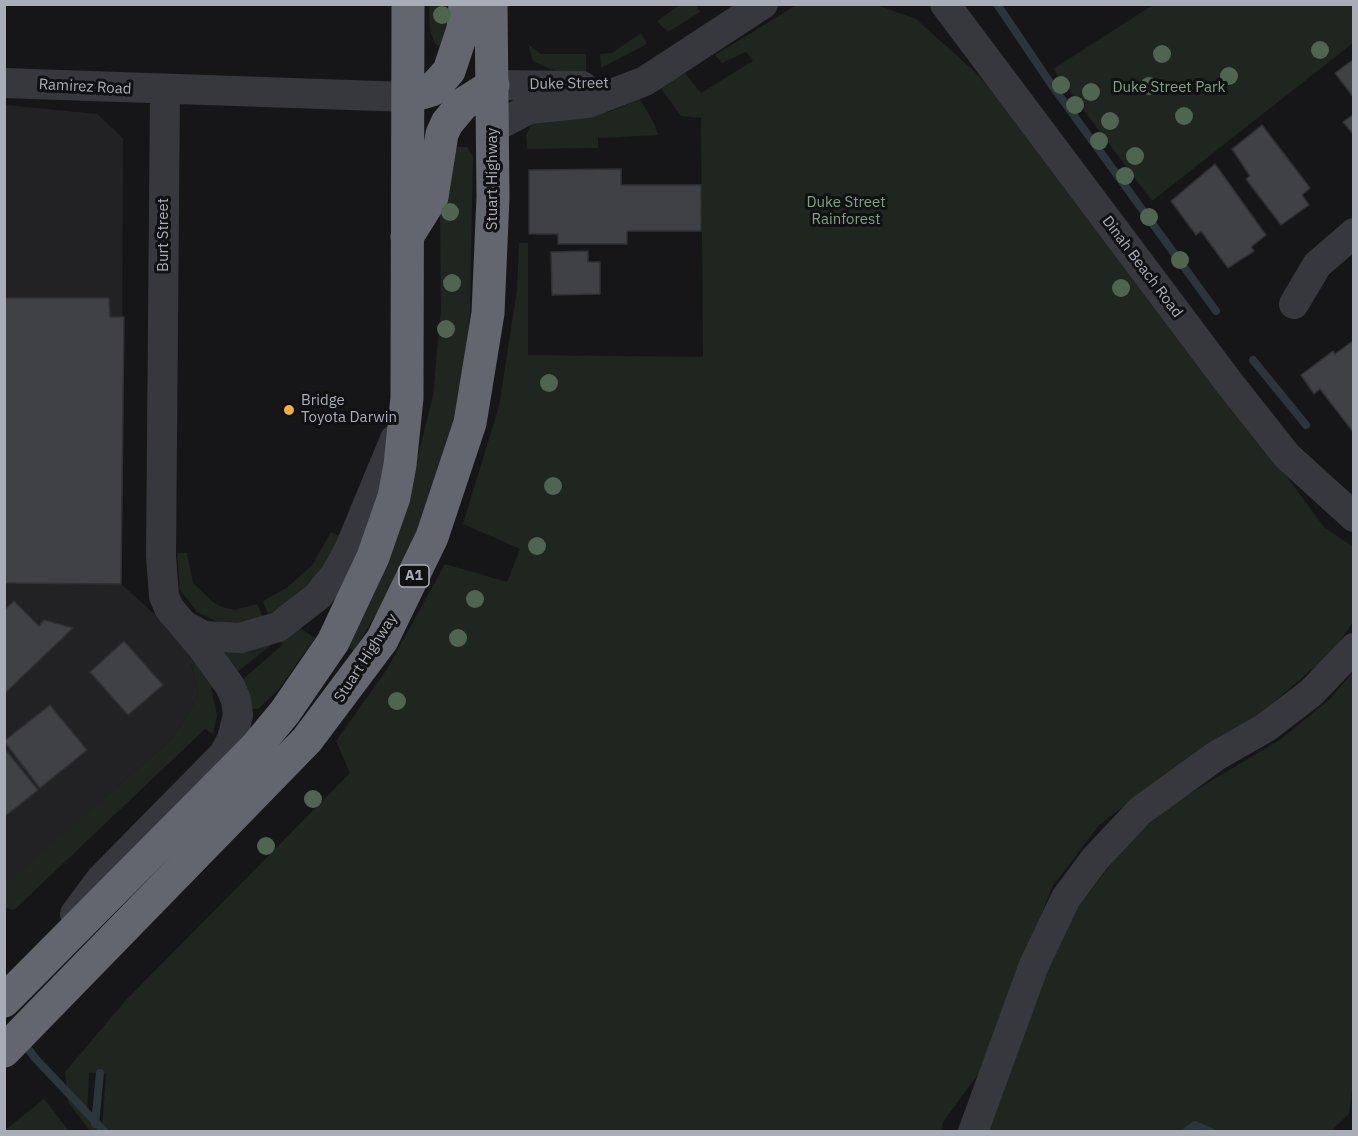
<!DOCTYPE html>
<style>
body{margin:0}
#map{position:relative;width:1358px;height:1136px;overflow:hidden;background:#161618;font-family:"IBM Plex Sans",sans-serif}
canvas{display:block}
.frame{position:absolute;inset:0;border:6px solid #a8adb8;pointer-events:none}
</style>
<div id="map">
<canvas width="1358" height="1136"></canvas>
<div class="frame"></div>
</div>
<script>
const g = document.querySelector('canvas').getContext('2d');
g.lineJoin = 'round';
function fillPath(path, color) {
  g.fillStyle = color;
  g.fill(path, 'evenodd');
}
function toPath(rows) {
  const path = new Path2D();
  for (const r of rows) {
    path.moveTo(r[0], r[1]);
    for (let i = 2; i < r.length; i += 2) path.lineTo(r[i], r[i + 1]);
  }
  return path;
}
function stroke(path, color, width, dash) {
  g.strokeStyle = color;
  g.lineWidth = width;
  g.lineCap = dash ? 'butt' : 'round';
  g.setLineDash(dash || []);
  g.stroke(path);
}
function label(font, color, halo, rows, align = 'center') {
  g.font = font + ' "IBM Plex Sans",sans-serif';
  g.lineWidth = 6;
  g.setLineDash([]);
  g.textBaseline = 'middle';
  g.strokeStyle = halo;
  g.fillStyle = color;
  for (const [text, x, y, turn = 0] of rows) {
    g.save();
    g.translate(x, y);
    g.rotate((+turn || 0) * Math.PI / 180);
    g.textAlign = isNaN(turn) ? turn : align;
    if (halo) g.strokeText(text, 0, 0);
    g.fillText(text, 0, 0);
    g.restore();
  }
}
const built = toPath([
 [5,105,97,114,123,138,121,584,187,643,198,696,174,737,5,886]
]);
const green = toPath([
 [681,4,696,5,700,12,668,32,657,21],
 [802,4,877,5,916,19,974,71,997,96,1191,347,1324,527,1353,547,1353,622,1333,651,1259,715,1157,781,1099,825,1052,887,985,1065,943,1122,941,1131,90,1131,68,1102,65,1072,126,1000,350,773,336,741,387,669,445,564,507,582,520,549,463,524,499,406,517,290,519,243,528,243,528,355,703,357,701,118,681,116,660,87,684,72,701,93,753,61,746,52,722,63,715,55,793,7],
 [89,1073,106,1074,102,1129,87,1115],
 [429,5,457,5,442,47,435,44,430,30],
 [1153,5,1353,5,1353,43,1152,201,1053,69],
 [641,33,647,44,601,68,600,54,612,53],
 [528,44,541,54,586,54,586,72,560,72,545,67,533,61],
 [640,99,655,125,658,135,598,138,598,148,527,149,526,135,534,119,609,112],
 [456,147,467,147,473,156,470,310,465,376,442,477,389,593,354,651,344,644,407,498,433,396,441,309,440,210],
 [331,532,341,537,322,573,295,599,268,614,263,601,288,587,313,564],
 [177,553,187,553,193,583,213,602,222,607,234,610,257,604,263,617,234,624,222,624,197,612,180,590],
 [293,623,315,638,278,690,258,709,252,709,247,706,241,681,282,645,278,632],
 [187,643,217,681,211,689,217,715,213,734,205,729,14,910,5,908,4,886,174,737,198,696],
 [274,643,236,673,225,655,227,649],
 [1353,672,1354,1072,1349,1114,1330,1132,989,1132,1003,1078,1052,959,1080,904,1132,837,1176,802,1281,739,1330,699],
 [44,1099,69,1131,5,1131,5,1130]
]);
const stream = toPath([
 [997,4,1051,84,1216,311],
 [1253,360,1306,425],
 [23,1042,35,1058,105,1132],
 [95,1124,100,1073],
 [1186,1132,1195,1125,1211,1132]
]);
const building = toPath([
 [1354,59,1354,98,1335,73,1354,59],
 [1354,114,1354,135,1343,122,1354,114],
 [1262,125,1310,188,1302,195,1309,205,1281,225,1246,179,1250,176,1232,149,1262,125],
 [1215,164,1266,235,1251,247,1254,251,1228,268,1201,231,1196,235,1171,201,1215,164],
 [621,169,621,185,701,185,701,231,627,231,627,244,558,244,558,234,529,234,529,170,621,169],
 [588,251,588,262,600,262,600,294,552,295,551,252,588,251],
 [4,298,109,298,110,317,124,317,121,584,4,583,4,298],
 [1354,340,1354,433,1320,389,1314,394,1301,375,1333,351,1335,354,1354,340],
 [14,601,39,626,44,620,73,628,4,694,4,610,14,601],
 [124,641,163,685,128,715,90,672,124,641],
 [50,705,87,750,40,788,4,741,50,705],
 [4,748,38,790,4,817,4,748]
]);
const street = toPath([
 [945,4,1230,384,1287,456,1354,517],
 [4,83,408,97],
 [493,85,582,86],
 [493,128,529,109,588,103,645,81,763,4],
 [1294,304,1317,265,1354,233],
 [186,626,204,636,240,638,278,627,318,596,335,575,349,550,395,439],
 [75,914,101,879,224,754,232,739,238,715,236,700,230,686,202,647,169,608,164,596,161,556,165,91],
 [973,1132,1034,965,1066,898,1095,859,1140,811,1216,756,1265,728,1311,693,1354,648]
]);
const highway = toPath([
 [408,97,432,90,449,71,463,29,465,4],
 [407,237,432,197,442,134,447,123,463,104,493,85],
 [4,1001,256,747,285,712,333,642,373,557,394,497,400,465,407,398,408,4],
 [4,1051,307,740,382,640,432,537,470,423,488,313,493,197,491,4]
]);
const trees = [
 [442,15],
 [1320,50],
 [1162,54],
 [1229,76],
 [1061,85],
 [1149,86],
 [1091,92],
 [1075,105],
 [1184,116],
 [1110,121],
 [1099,141],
 [1135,156],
 [1125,176],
 [450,212],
 [1149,217],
 [1180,260],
 [452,283],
 [1121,288],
 [446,329],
 [549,383],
 [553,486],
 [537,546],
 [475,599],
 [458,638],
 [397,701],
 [313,799],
 [266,846]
];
const markers = [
 [289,410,6,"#f2b134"]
];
const shields = [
 [414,576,30]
];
const shieldNames = [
 ["A1",414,576]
];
const streetNames = [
 ["Duke Street",569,84,-1],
 ["Ramirez Road",85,87,3],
 ["Stuart Highway",493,179,-90],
 ["Burt Street",164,235,-90],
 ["Dinah Beach Road",1142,267,53],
 ["Stuart Highway",366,658,-57]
];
const parkNames = [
 ["Duke Street Park",1169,88],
 ["Duke Street",846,203],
 ["Rainforest",846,220]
];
const poiNames = [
 ["Bridge",301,401],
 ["Toyota Darwin",301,418]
];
fillPath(built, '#222225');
fillPath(green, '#1e261f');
stroke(stream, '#2c353c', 8);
fillPath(building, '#404145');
stroke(building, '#303034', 1.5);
stroke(street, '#37383d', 30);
stroke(highway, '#63666e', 33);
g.fillStyle = '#506452';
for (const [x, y] of trees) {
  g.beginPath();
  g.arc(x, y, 9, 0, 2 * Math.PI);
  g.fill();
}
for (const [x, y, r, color] of markers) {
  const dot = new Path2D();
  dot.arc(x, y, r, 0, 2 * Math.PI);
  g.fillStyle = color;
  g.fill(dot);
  stroke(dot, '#111113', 2);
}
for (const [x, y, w] of shields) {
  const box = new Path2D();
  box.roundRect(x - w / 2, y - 11, w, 22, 4.5);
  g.fillStyle = '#111113';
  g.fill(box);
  stroke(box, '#a8adb8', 1.5);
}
label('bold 14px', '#a8adb8', null, shieldNames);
label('15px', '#a8adb8', '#111113', streetNames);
label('15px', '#7fa381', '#111113', parkNames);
label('15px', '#a8adb8', '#111113', poiNames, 'left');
</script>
